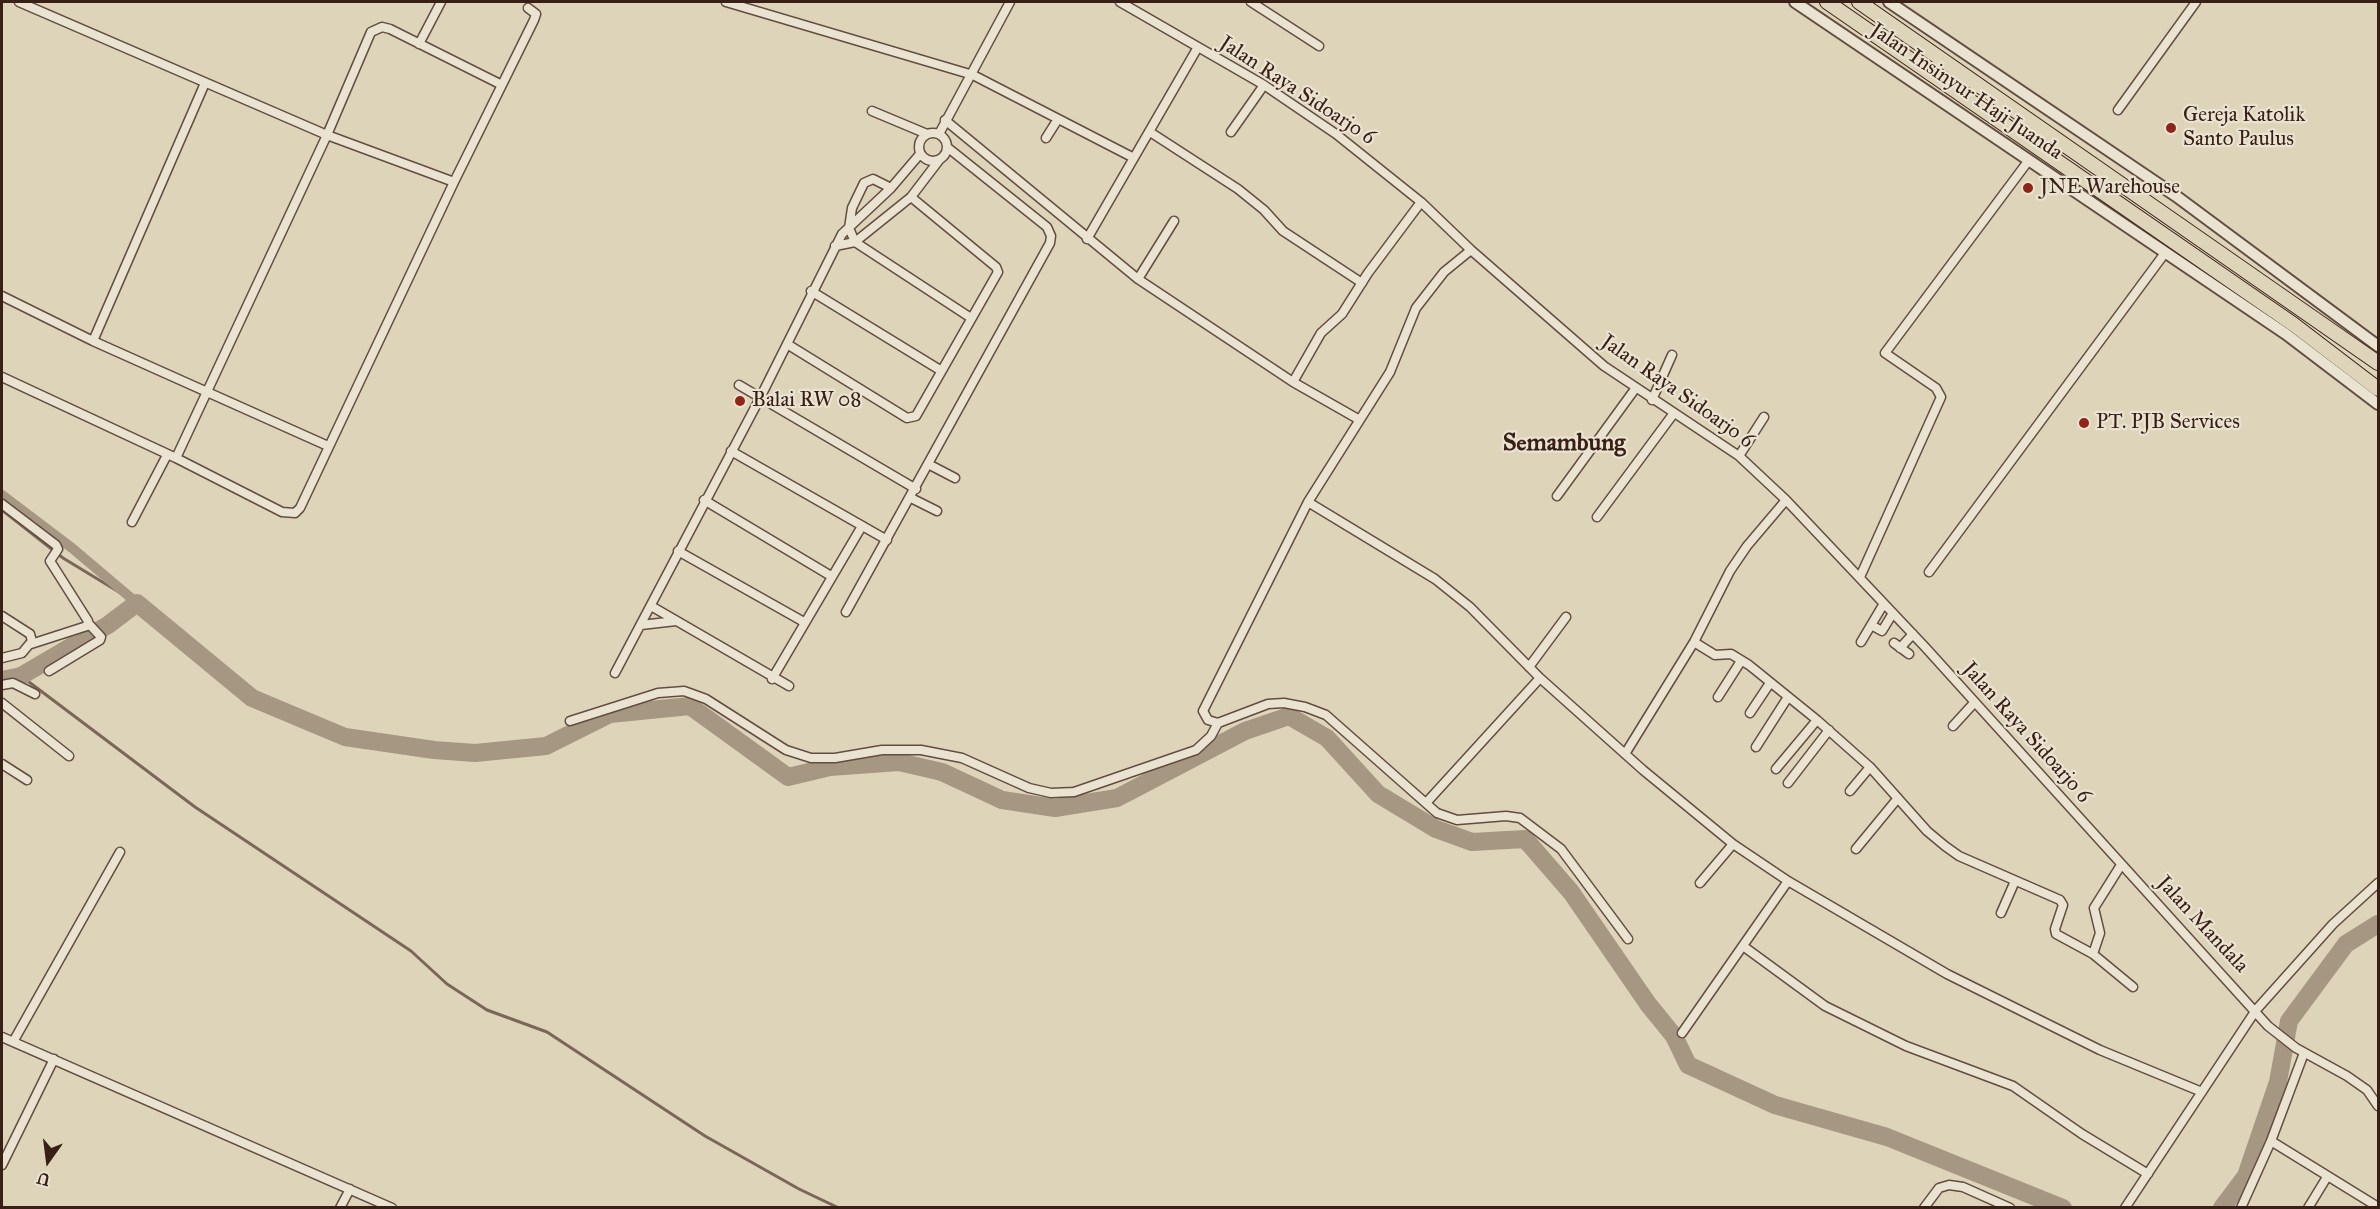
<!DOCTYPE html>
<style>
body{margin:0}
#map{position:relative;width:2380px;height:1209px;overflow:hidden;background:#ded4ba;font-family:"IM FELL Great Primer",serif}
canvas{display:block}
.frame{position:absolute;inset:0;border:3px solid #382017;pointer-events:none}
.north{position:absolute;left:18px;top:1131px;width:60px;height:60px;-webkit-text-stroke:4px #eae3d2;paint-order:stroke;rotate:194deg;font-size:16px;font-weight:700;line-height:24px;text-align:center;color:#382017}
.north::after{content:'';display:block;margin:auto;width:21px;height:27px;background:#382017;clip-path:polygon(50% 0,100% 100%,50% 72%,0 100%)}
</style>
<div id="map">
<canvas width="2380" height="1209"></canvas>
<div class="frame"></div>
<div class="north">U</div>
</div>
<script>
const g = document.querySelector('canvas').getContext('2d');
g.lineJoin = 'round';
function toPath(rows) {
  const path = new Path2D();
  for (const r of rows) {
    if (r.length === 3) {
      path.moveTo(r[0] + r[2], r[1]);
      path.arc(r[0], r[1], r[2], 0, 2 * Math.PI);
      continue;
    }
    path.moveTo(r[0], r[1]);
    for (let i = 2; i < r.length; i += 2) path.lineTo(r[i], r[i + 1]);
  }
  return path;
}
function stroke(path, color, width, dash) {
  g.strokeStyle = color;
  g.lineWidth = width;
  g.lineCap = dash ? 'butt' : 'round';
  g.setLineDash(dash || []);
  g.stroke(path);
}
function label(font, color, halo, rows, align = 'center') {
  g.font = font + ' "IM FELL Great Primer",serif';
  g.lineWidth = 4.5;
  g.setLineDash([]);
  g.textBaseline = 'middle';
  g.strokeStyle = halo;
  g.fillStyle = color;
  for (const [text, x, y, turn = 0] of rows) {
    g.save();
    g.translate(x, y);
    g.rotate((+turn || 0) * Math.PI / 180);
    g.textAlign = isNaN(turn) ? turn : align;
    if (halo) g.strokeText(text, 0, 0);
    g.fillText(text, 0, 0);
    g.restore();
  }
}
const stream = toPath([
 [2,510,63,558,137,603],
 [21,676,195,807,411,951,447,984,487,1010,547,1032,705,1136,799,1189,839,1208]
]);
const canal = toPath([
 [2,495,72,548,137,603]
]);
const river = toPath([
 [2,680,21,676,108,625,137,603,252,698,345,737,434,750,475,753,546,746,610,714,690,706,788,777,830,767,899,762,942,772,1002,800,1055,808,1117,798,1245,731,1289,716,1327,738,1378,794,1436,829,1472,842,1525,839,1571,892,1648,1004,1674,1036,1688,1065,1775,1105,1887,1137,2063,1208],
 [2222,1208,2246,1176,2278,1082,2289,1021,2346,944,2378,924]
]);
const minor = toPath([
 [19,2,327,135,454,182],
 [726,2,973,75,1134,158],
 [1120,2,1264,85,1336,134,1421,202,1471,250,1604,366,1739,456,1786,500,1925,647,2268,1026,2296,1048,2347,1076,2367,1090,2378,1106],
 [1251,2,1319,46],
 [419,44,441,2],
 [2118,110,2196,2],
 [872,111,927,134],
 [945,120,1138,279,1293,382,1358,419],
 [1150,132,1238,189,1264,210,1283,231,1362,283],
 [1231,132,1264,85],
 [933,147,14],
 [939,134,1010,2],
 [1046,138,1058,119],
 [891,188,873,179,864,183,852,208,849,228,855,242,971,318],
 [1087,239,1198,47],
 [835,246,855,242,911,197,940,159],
 [1471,250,1444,272,1416,308,1390,372,1308,502,1203,711,1208,720,1218,723,1268,704,1284,703,1305,707,1326,715,1437,813,1457,820,1506,816,1520,818,1561,849,1628,939],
 [1138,279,1174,221],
 [811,291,940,370],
 [2,296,93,341,328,446],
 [93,341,205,83],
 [787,344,907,418,916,416,998,272,996,267,911,197],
 [2,377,176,458,282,512,295,513,300,508,454,182,534,20,536,14,528,8],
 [1293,382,1321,333,1342,314,1368,273,1421,202],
 [739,385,916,489],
 [1652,400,1672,355],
 [731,451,887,540],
 [1739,456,1764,417],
 [176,458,327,135,371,32,382,27,390,29,502,85],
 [930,465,955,478],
 [1557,496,1635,389],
 [911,498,937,511],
 [704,500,831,576],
 [1308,502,1435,579,1470,607,1540,678,1643,770,1733,844,1788,881,1947,974,2100,1050,2202,1092],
 [2,504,56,545,58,549,50,561,88,621,87,626,31,644],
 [1597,517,1674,413],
 [132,522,167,455],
 [678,551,804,622],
 [1929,572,2165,253],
 [1860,577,1941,397,1936,388,1885,353,2029,160],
 [651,606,789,686],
 [846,612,1050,243,1051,236,1047,227,947,147],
 [2,616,30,634,32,641,22,653,2,658],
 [641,625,676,621],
 [1871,625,1882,631,1893,613],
 [1694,642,1715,655,1731,654,1749,665,1817,720,1870,767,1927,831,1945,846,1959,856,2060,900,2063,905,2055,929,2056,934,2093,954,2133,987],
 [1861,642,1883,605],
 [1894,643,1909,654],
 [1900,648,1913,634],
 [1529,667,1566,617],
 [49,671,100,640,101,637,89,624],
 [615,673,760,398,842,234,891,188,920,154],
 [772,679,862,526],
 [2,685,13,683,35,694],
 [1718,697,1741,661],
 [2,703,69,756],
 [1750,713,1770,683],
 [570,721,658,693,684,691,706,699,786,750,811,758,835,758,882,750,921,750,962,758,1029,788,1051,793,1074,792,1196,750,1211,736,1218,723],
 [1953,726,1974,703],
 [1756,747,1788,697],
 [1625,754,1694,642,1730,571,1747,546,1786,500],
 [2,764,27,780],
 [1776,769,1817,720],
 [1788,783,1829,730],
 [1850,791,1870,767],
 [1426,803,1540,678],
 [1856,849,1898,798],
 [1700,883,1733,844],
 [2001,913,2015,881],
 [1743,946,1825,1006,1906,1046,2013,1086,2082,1134,2148,1174],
 [2093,954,2100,933,2094,908,2121,865],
 [1682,1033,1788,881],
 [2,1037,392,1208],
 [13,1042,120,852],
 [2271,1141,2378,1207],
 [2,1165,54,1059],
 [340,1208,350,1189],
 [1924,1208,1939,1188,1949,1185,1963,1187,2010,1208],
 [2125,1208,2256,1010,2333,924,2378,883],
 [2241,1208,2271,1141,2304,1053],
 [2308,1208,2327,1177]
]);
const tertiary = toPath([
 [1795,2,2286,334,2378,404],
 [1889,2,2176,196,2378,346]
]);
const trunk = toPath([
 [1827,2,2293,324,2378,389],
 [1859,2,2378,363]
]);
const markers = [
 [2171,128,6,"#8f2418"],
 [2028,188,6,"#8f2418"],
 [740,401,6,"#8f2418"],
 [2084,423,6,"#8f2418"]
];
const streetNames = [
 ["Jalan Raya Sidoarjo 6",1297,91,33],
 ["Jalan Insinyur Haji Juanda",1966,92,34],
 ["Jalan Raya Sidoarjo 6",1677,392,35],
 ["Jalan Raya Sidoarjo 6",2026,733,48],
 ["Jalan Mandala",2202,925,47]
];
const poiNames = [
 ["Gereja Katolik",2183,116],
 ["Santo Paulus",2183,140],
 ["JNE Warehouse",2040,188],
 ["Balai RW 08",752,401],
 ["PT. PJB Services",2096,423]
];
const quarterNames = [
 ["Semambung",1564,444]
];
stroke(stream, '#7a6758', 3);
stroke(canal, '#a69783', 10);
stroke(river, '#a69783', 18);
stroke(minor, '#624d40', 11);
stroke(tertiary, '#624d40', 14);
stroke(trunk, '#382017', 16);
stroke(minor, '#eae3d2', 8);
stroke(tertiary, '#eae3d2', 10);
stroke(trunk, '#ded4ba', 14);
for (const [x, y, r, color] of markers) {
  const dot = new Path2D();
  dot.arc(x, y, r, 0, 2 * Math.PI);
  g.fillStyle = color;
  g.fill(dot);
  stroke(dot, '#eae3d2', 2);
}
label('21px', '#382017', '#eae3d2', streetNames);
label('21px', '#382017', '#eae3d2', poiNames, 'left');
label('bold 24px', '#382017', '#eae3d2', quarterNames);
</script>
